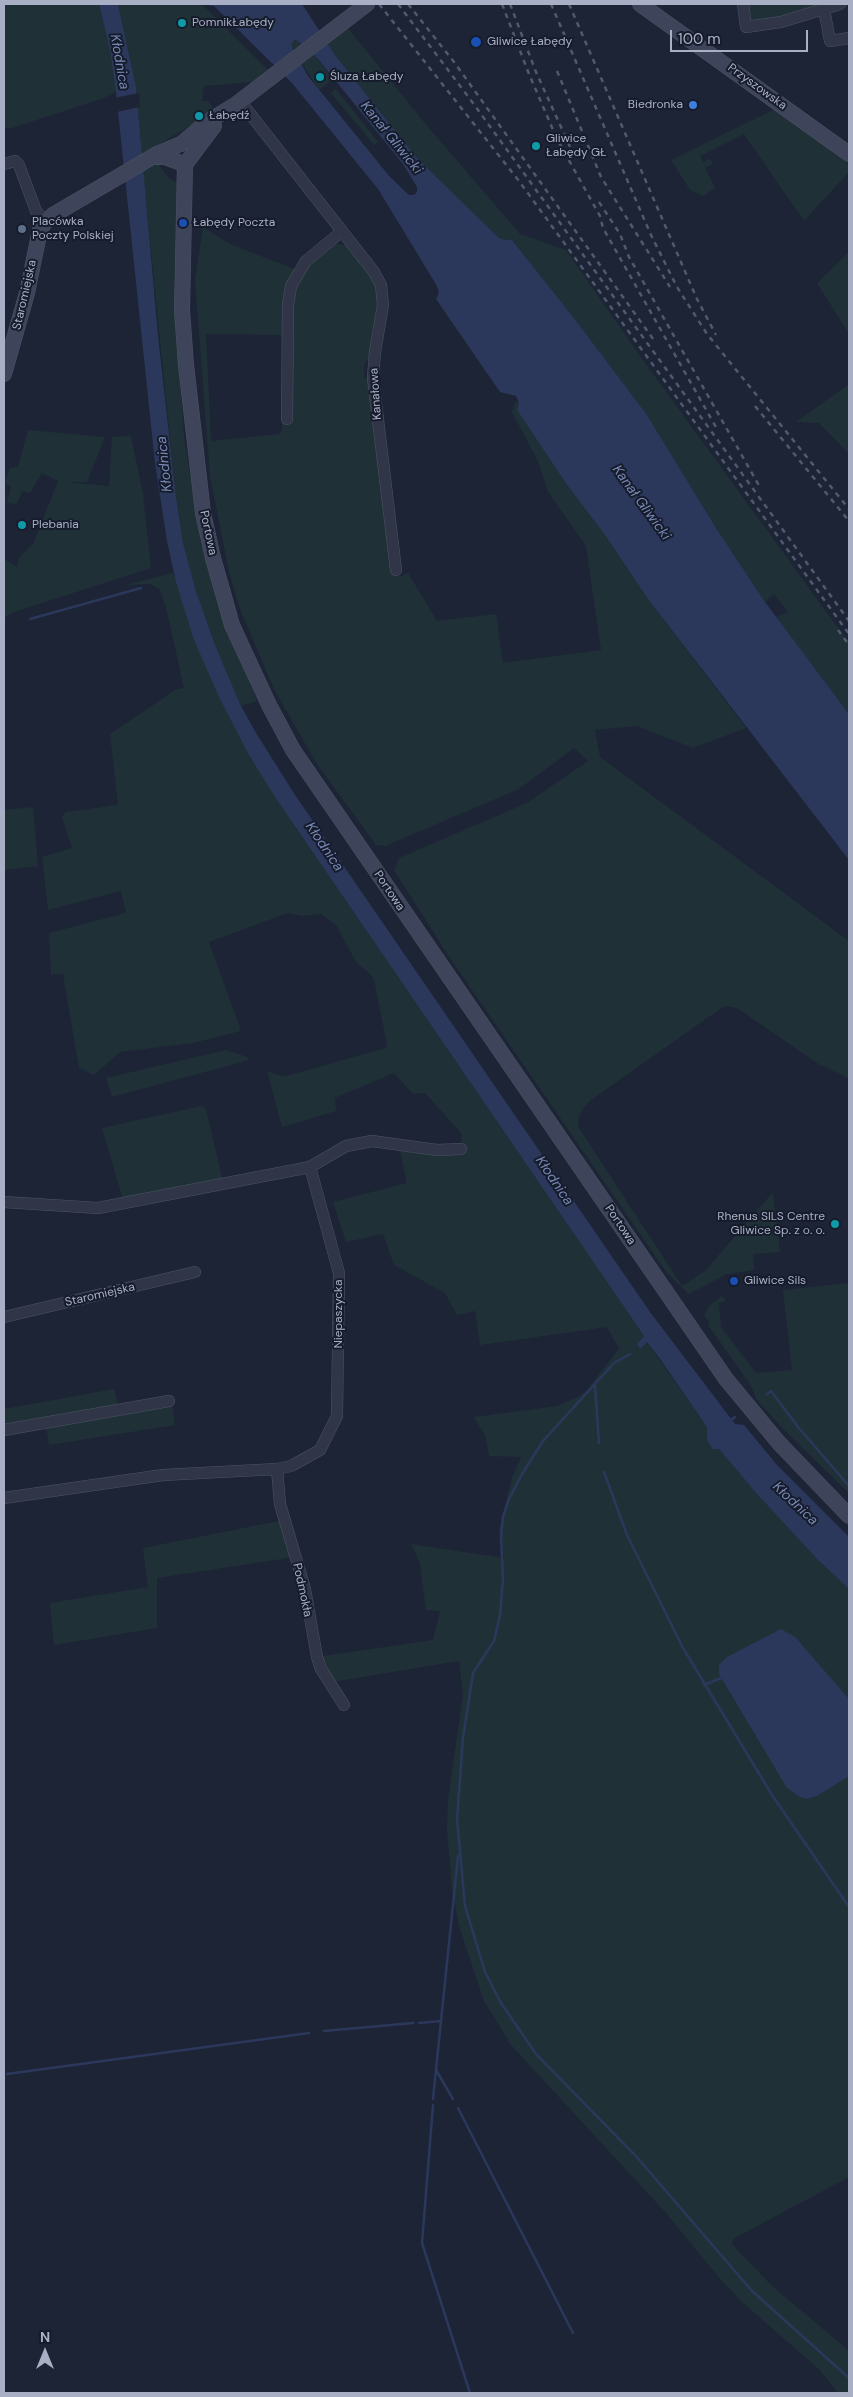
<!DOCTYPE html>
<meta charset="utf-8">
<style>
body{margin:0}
#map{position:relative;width:853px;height:2397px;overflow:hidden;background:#1d2436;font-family:"DM Sans",sans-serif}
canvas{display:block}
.frame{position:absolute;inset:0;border:5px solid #a9b0c5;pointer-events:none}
.north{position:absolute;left:20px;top:2327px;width:50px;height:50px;-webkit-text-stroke:4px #161c2b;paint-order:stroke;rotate:0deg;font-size:14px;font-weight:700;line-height:20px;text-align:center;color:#a9b0c5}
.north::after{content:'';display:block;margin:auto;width:18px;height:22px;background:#a9b0c5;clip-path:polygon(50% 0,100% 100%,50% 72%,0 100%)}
.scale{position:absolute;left:670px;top:30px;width:138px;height:22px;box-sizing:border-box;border:2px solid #a9b0c5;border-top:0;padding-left:6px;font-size:15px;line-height:18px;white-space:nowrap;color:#a9b0c5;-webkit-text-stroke:4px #161c2b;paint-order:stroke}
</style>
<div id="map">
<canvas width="853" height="2397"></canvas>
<div class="frame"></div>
<div class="north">N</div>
<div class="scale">100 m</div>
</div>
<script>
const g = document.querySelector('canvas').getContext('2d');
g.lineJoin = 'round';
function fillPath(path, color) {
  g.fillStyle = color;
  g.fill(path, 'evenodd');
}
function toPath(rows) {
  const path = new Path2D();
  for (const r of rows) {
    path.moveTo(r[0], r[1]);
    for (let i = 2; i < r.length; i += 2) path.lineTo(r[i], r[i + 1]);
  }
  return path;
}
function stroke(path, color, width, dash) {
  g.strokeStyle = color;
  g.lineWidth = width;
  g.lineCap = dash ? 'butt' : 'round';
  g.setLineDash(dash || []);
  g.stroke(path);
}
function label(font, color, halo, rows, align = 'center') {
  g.font = font + ' "DM Sans",sans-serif';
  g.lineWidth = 4;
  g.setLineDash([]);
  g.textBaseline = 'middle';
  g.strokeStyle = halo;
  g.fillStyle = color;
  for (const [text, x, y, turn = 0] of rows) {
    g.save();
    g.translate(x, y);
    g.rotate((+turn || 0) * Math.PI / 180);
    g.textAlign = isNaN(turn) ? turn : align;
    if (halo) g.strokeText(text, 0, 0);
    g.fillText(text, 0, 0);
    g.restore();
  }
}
const green = toPath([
 [4,4,99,4,110,50,116,92,104,98,12,128,4,128],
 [118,4,202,4,268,70,253,82,204,86,202,101,208,101,212,106,212,111,202,119,142,154,136,87],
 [747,4,821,4,821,8,750,24],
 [347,27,428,127,520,234,566,250,640,356,849,643,849,714,776,617,788,612,774,594,765,602,716,528,647,415,577,322,512,240,500,239,416,157,335,55,326,42],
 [295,40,298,41,318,60,333,79,319,90,292,48,292,42],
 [336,89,378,142,374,145,331,93],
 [775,109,849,165,849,172,804,221,744,134,700,156,703,162,710,159,713,164,705,167,715,188,703,196,690,190,671,160],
 [158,164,170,179,177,182,174,287,184,437,201,542,218,604,257,701,241,706,215,645,196,591,183,543,176,497,143,172],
 [203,227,230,244,302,272,331,243,347,245,374,275,380,308,373,356,367,360,364,366,364,378,370,378,393,575,401,576,408,573,437,621,496,614,503,663,601,650,586,546,548,492,538,461,512,412,516,401,519,403,517,410,565,482,605,535,648,599,746,728,693,748,637,726,595,730,600,757,849,941,849,1078,820,1065,737,1008,727,1006,720,1009,591,1100,584,1107,578,1119,579,1128,682,1286,705,1271,773,1192,780,1252,753,1254,754,1270,727,1274,689,1294,667,1273,448,955,394,870,399,858,527,803,588,761,574,748,519,789,385,846,376,845,315,761,274,689,240,609,229,572,210,476,195,280],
 [206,334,282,335,282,430,279,434,211,441],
 [849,252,849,334,817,283],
 [849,384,849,454,819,423,796,422],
 [28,430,105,437,87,482,67,482,109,486,112,437,131,436,143,494,151,568,14,612,4,618,4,559,17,567,19,558,34,542,58,481,42,473,30,493,23,491,16,504,7,503,11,487,5,482,10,468,18,467],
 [173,573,277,800,644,1336,637,1344,640,1349,647,1342,707,1427,708,1435,719,1449,757,1494,817,1559,849,1589,849,2177,733,2239,732,2244,771,2285,849,2351,849,2393,838,2393,819,2369,743,2303,721,2280,666,2213,511,2045,484,2001,460,1929,452,1890,447,1828,448,1800,463,1695,459,1661,332,1682,323,1656,433,1640,440,1611,426,1610,420,1563,411,1544,504,1558,499,1530,512,1478,521,1457,489,1456,486,1437,474,1417,558,1406,579,1396,586,1391,619,1349,607,1327,480,1345,475,1311,457,1315,445,1293,394,1265,383,1234,346,1242,333,1202,407,1183,398,1141,438,1146,461,1145,462,1134,425,1093,413,1094,394,1073,335,1098,336,1111,282,1127,267,1071,281,1076,290,1075,385,1048,387,1044,375,984,372,976,356,962,336,925,321,914,303,916,288,913,209,942,241,1031,193,1043,120,1052,94,1075,79,1068,63,974,51,975,49,933,126,913,121,891,48,910,42,857,72,848,62,817,66,812,118,805,110,734,177,689,184,688,166,607,159,589,150,584,125,585],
 [33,807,38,866,4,870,4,810],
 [226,1050,247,1057,249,1060,112,1097,106,1078],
 [201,1106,206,1109,223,1182,124,1203,102,1128],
 [849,1283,849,1493,784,1430,757,1400,750,1384,708,1325,709,1321,704,1316,709,1306,722,1296,726,1301,719,1303,721,1327,756,1373,792,1370,783,1290],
 [114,1389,119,1408,4,1427,4,1409],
 [172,1404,175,1425,49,1445,46,1425],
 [284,1520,295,1557,157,1578,157,1628,54,1645,50,1603,148,1587,143,1548]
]);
const water = toPath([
 [99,4,118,4,136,87,158,336,176,497,183,543,196,591,215,645,241,706,256,733,295,795,650,1312,735,1424,744,1425,777,1465,849,1537,849,1589,817,1559,757,1494,719,1449,713,1449,707,1440,707,1427,658,1356,647,1342,640,1349,637,1344,644,1336,277,800,249,755,219,697,194,640,176,582,167,541,155,463,116,92,110,50],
 [202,4,302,4,335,55,416,157,500,239,512,240,577,322,647,415,716,528,765,602,849,714,849,860,648,599,605,535,565,482,517,410,519,403,516,396,500,392,436,299,439,293,437,286,378,189,292,83,214,6],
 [295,40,298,41,318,59,403,164,417,187,417,192,414,195,409,195,390,177,308,76,292,48,292,42],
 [781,1629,795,1637,849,1699,849,1776,817,1796,806,1799,800,1797,787,1788,719,1674,719,1665,727,1657]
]);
const pier = toPath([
 [139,93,140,107,116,112,114,98]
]);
const stream = toPath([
 [30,619,141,588],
 [630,1354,614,1363,543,1441,522,1474,509,1499,503,1517,501,1537,503,1579,500,1615,494,1641,473,1673,463,1738,457,1819,465,1906,485,1972,501,2003,536,2054,635,2155,752,2291,849,2378],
 [595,1386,599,1443],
 [767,1394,771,1391,798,1427,849,1486],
 [730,1421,735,1417],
 [604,1472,627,1535,683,1648,772,1795,849,1907],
 [704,1685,721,1678],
 [419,2023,441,2021,458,1856],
 [324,2031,413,2023],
 [436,2070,453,2099],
 [7,2074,309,2033],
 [433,2099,441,2021],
 [433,2105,422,2243,470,2393],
 [458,2108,573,2333]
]);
const street = toPath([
 [743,4,746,27,781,22,840,4],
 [824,9,830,41,849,38],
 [240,101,374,272,381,285,383,305,375,352,373,378,396,570],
 [4,164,15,161,19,165,36,211,45,222],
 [287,419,288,305,291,286,306,261,341,232],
 [4,1202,98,1208,310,1167,346,1146,372,1141,437,1150,461,1149],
 [4,1317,195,1272],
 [4,1430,169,1401],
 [277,1469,280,1504,305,1589,317,1657,321,1669,344,1705],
 [4,1498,163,1475,277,1469,291,1466,320,1450,337,1416,339,1273,310,1167]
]);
const secondary = toPath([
 [640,4,849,154],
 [181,144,207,122,235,105,367,4],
 [153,157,165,157,181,163,187,162,214,126],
 [185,163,182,310,186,365,203,513,213,558,232,625,269,705,293,750,726,1379,779,1443,849,1516],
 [4,374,27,293,40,230,45,222,53,215,159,153,178,145]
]);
const rail = toPath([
 [379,4,519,181,849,634],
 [398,4,470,99,849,621],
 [408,4,454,62,656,343],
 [502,4,529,74,557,139,600,216,603,228,717,429],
 [510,4,536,72,571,149],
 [551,4,651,235,677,287,707,334,849,509],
 [569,4,697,299,716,335],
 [557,71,601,177,670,287],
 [599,202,620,234,629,257,761,489],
 [755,406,849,521],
 [838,630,849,645]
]);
const markers = [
 [182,23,5,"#0f9aa8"],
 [476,42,6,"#1a4fb4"],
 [320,77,5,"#0f9aa8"],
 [693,105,5,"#3f7fe0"],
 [199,116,5,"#0f9aa8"],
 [536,146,5,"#0f9aa8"],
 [183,223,5,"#1a4fb4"],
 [22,229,5,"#5c6f8a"],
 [22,525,5,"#0f9aa8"],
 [835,1224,5,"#0f9aa8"],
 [734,1281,5,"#1a4fb4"]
];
const poiNames = [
 ["PomnikŁabędy",192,23],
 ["Gliwice Łabędy",487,42],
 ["Śluza Łabędy",330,77],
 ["Biedronka",683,105,"right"],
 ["Łabędź",209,116],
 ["Gliwice",546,139],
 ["Łabędy GŁ",546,153],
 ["Placówka",32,222],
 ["Poczty Polskiej",32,236],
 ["Łabędy Poczta",193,223],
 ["Plebania",32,525],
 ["Rhenus SILS Centre",825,1217,"right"],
 ["Gliwice Sp. z o. o.",825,1231,"right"],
 ["Gliwice Sils",744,1281]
];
const streetNames = [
 ["Przyszowska",757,87,36],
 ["Staromiejska",25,295,-77],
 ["Kanałowa",376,394,-94],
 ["Portowa",208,533,78],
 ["Portowa",389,891,56],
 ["Portowa",620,1225,56],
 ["Staromiejska",100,1295,-13],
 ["Niepaszycka",339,1314,-90],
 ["Podmokła",302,1590,78]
];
const waterNames = [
 ["Kłodnica",119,62,80],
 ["Kanał Gliwicki",391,138,51],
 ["Kłodnica",165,464,-96],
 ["Kanał Gliwicki",641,503,54],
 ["Kłodnica",324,847,56],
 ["Kłodnica",554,1181,56],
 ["Kłodnica",795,1504,43]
];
fillPath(green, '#1f3137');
fillPath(water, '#2b385b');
fillPath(pier, '#1d2436');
stroke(stream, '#2b385b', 2.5);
stroke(street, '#4d5365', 12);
stroke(secondary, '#4d5365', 16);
stroke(street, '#303647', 11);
stroke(secondary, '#3e445a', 15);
stroke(rail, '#51596e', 2.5, [5, 5]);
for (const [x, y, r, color] of markers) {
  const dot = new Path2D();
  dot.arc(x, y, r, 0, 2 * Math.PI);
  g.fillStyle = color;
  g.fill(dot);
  stroke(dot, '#161c2b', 2);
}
label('12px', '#a9b0c5', '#161c2b', poiNames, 'left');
label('12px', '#a9b0c5', '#161c2b', streetNames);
label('italic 14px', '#7788b4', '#161c2b', waterNames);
</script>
